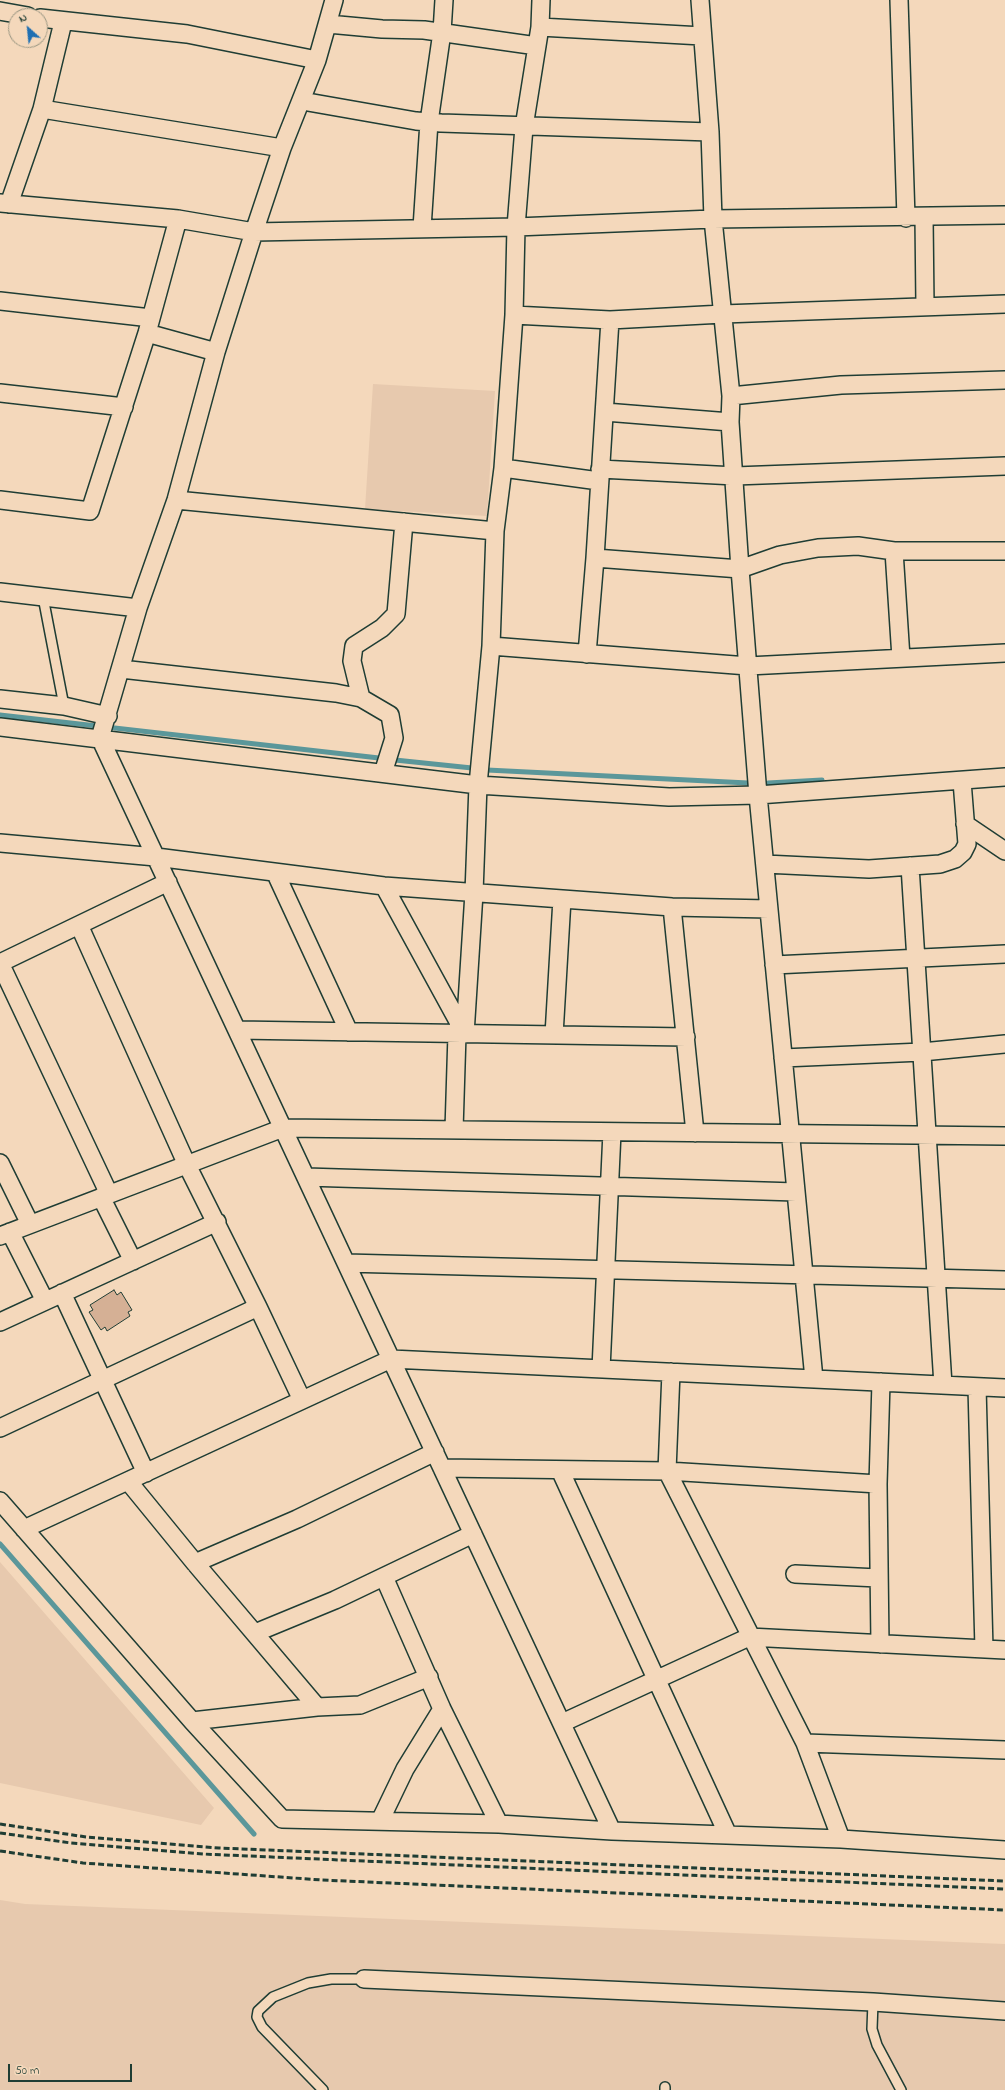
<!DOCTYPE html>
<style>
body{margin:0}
#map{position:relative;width:1005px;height:2090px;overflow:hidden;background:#f4d8bb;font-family:"Indie Flower",sans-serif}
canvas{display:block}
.north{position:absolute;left:8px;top:8px;width:40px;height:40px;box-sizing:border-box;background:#f4d8bb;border:1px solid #9f9a85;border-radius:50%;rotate:333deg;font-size:11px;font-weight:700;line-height:16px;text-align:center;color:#1f3d34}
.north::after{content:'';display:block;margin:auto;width:14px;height:18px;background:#1f6fb2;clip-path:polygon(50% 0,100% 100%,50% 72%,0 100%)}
.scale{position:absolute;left:8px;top:2064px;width:124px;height:18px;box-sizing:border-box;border:2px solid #1f3d34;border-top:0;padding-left:5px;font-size:12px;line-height:14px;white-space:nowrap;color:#1f3d34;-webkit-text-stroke:3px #f4d8bb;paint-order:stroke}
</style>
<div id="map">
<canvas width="1005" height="2090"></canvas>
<div class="north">N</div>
<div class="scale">50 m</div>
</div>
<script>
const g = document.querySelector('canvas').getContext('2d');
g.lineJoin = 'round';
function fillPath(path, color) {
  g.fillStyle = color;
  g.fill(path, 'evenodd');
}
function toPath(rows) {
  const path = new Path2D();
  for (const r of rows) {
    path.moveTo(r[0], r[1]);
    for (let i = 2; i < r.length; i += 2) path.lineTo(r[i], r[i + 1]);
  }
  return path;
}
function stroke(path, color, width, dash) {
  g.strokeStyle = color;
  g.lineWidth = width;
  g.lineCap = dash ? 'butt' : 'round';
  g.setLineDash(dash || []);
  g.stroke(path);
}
const built = toPath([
 [373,384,495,391,487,516,365,509],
 [0,1562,214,1808,201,1825,0,1783],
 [0,1900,25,1904,1005,1944,1005,2090,0,2090]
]);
const stream = toPath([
 [0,715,379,758],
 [395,760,472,768],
 [487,770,748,783],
 [768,783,822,780],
 [0,1544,254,1834]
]);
const building = toPath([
 [114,1290,117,1295,121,1292,132,1310,128,1312,130,1316,107,1331,105,1327,101,1330,89,1312,93,1310,90,1305,114,1290]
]);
const service = toPath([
 [43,597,64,706],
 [873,2002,872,2029,877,2045,901,2090],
 [323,2090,262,2027,257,2017,258,2011,273,1997,308,1983,331,1979,364,1979],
 [665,2090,665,2087]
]);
const minor = toPath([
 [334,0,317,60,282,148,254,232,216,352,176,500,138,608,100,738,612,1831],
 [700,0,710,132,713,219,731,396,730,422,740,569,758,795,814,1379],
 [899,0,906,218],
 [0,11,28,16],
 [40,18,187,34,317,60],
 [328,24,382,29,424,30,537,46],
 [540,27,702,36],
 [302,101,416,121,441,123,710,132],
 [42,109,282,148],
 [0,203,178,219,254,232,516,227,713,219,1005,215],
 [9,204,42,109,63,22],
 [924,217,925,306],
 [422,228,429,122,442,32,444,0],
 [0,301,151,318],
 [514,315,610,320,723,314,1005,304],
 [147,333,216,352],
 [0,393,124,407],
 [731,396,841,385,1005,380],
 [605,412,730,422],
 [503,468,599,481],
 [600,469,735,476,1005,466],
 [0,500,90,511,147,333,178,219],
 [176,500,495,531],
 [894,551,901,658],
 [595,558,740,569,780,555,818,548,858,546,894,551,1005,551],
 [0,592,138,608],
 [491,646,748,666,1005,653],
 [587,654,595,558,610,320],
 [121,669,336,693,361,698,390,715,394,738,383,773],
 [361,698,352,661,354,646,382,628,396,614,404,522],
 [0,699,64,706,108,716],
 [0,727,478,785,669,797,758,795,1005,777],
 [965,824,1005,851],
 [0,843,156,857,384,886,672,907,769,909],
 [765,864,869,869,940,864,955,859,963,852,967,844,962,781],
 [910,866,943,1385],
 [275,872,349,1032],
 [384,886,465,1034],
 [672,907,695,1133],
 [79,925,187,1165,258,1307,302,1400],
 [0,963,109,1194],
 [0,963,168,882],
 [774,965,1005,954],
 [237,1030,686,1037],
 [465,1034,474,893,478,785,491,646,495,531,503,468,514,315,516,227,524,127,540,27,541,0],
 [554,1035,562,899],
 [783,1058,922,1052,1005,1044],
 [454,1130,457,1034],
 [0,1163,30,1224],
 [306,1177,796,1192],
 [101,1197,133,1261],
 [10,1232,45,1301],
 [0,1236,283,1128,1005,1136],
 [346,1263,1005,1280],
 [62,1293,146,1473],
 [0,1322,217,1222],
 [601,1369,612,1132],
 [671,1372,667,1471,805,1743,841,1839],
 [977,1387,984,1649],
 [0,1428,258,1307],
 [442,1468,667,1471,878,1484],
 [560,1470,728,1835],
 [128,1481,195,1563,317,1707],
 [0,1501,192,1721,282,1819,499,1824,612,1831,841,1839,1005,1850],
 [24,1529,391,1359,1005,1388],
 [195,1563,297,1519,435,1452],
 [795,1574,878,1578],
 [384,1577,442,1709,499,1824],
 [255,1633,335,1600,473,1534],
 [880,1644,878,1484,881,1382],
 [192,1721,317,1707,360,1705,429,1677],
 [562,1723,749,1637,1005,1650],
 [805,1743,1005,1750],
 [380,1821,405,1769,442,1709],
 [364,1979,873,2002,1005,2011]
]);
const rail = toPath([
 [0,1824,86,1837,219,1848,1005,1881],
 [0,1833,71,1843,203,1854,1005,1889],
 [0,1851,83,1863,322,1880,1005,1910]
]);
fillPath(built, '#e7c9ae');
stroke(stream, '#5b979a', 5);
fillPath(building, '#d5b095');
stroke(building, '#1f3d34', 1);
stroke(service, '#1f3d34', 12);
stroke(minor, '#1f3d34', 20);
stroke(service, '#f4d8bb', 9);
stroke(minor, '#f4d8bb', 17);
stroke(rail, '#1f3d34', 3, [6, 3]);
</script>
